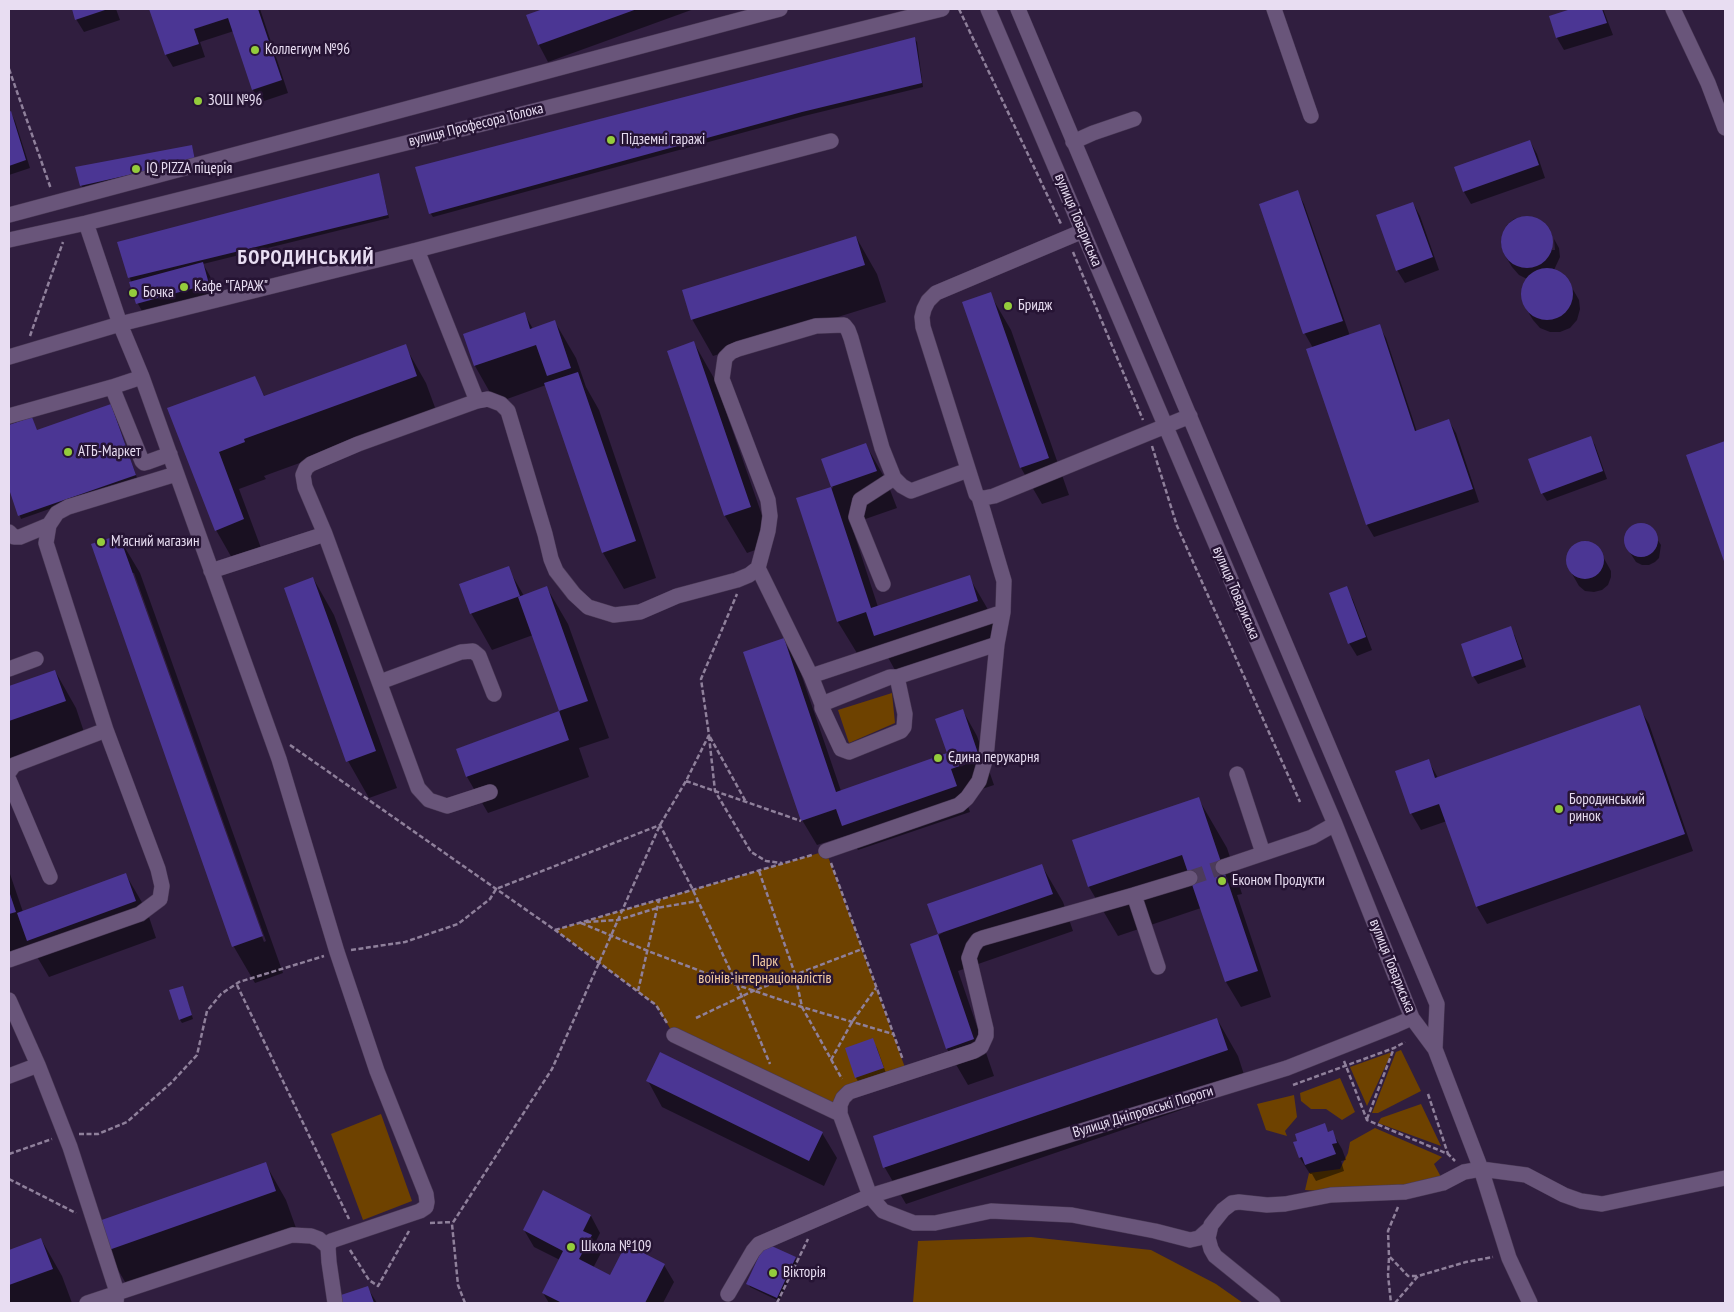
<!DOCTYPE html>
<meta charset="utf-8">
<style>
body{margin:0}
#map{position:relative;width:1734px;height:1312px;overflow:hidden;background:#301e3f;font-family:"PT Sans Narrow",sans-serif}
canvas{display:block}
.frame{position:absolute;inset:0;border:10px solid #e8ddf2;pointer-events:none}
</style>
<div id="map">
<canvas width="1734" height="1312"></canvas>
<div class="frame"></div>
</div>
<script>
const g = document.querySelector('canvas').getContext('2d');
g.lineJoin = 'round';
function fillPath(path, color) {
  g.fillStyle = color;
  g.fill(path, 'evenodd');
}
function toPath(rows) {
  const path = new Path2D();
  for (const r of rows) {
    if (r.length === 3) {
      path.moveTo(r[0] + r[2], r[1]);
      path.arc(r[0], r[1], r[2], 0, 2 * Math.PI);
      continue;
    }
    path.moveTo(r[0], r[1]);
    for (let i = 2; i < r.length; i += 2) path.lineTo(r[i], r[i + 1]);
  }
  return path;
}
function stroke(path, color, width, dash) {
  g.strokeStyle = color;
  g.lineWidth = width;
  g.lineCap = dash ? 'butt' : 'round';
  g.setLineDash(dash || []);
  g.stroke(path);
}
function label(font, color, halo, rows, align = 'center') {
  g.font = font + ' "PT Sans Narrow",sans-serif';
  g.lineWidth = 5;
  g.setLineDash([]);
  g.textBaseline = 'middle';
  g.strokeStyle = halo;
  g.fillStyle = color;
  for (const [text, x, y, turn = 0] of rows) {
    g.save();
    g.translate(x, y);
    g.rotate((+turn || 0) * Math.PI / 180);
    g.textAlign = isNaN(turn) ? turn : align;
    if (halo) g.strokeText(text, 0, 0);
    g.fillText(text, 0, 0);
    g.restore();
  }
}
const green = toPath([
 [892,693,895,723,849,743,838,710],
 [826,851,907,1073,849,1092,840,1114,674,1035,656,1005,555,930],
 [1401,1050,1421,1091,1378,1113,1372,1113,1396,1052],
 [1392,1052,1367,1106,1350,1067],
 [1340,1078,1355,1112,1342,1120,1326,1109,1311,1109,1301,1101,1300,1093],
 [1294,1095,1297,1117,1285,1131,1287,1136,1266,1130,1257,1104],
 [1421,1104,1441,1146,1378,1123,1381,1118],
 [381,1114,412,1201,363,1220,331,1134],
 [1375,1128,1442,1157,1434,1164,1441,1177,1392,1196,1305,1190,1309,1173,1340,1169,1348,1153,1350,1142],
 [1031,1237,1151,1250,1216,1284,1243,1303,913,1303,918,1241]
]);
const shadow = toPath([
 [73,9,116,9,120,20,84,32,76,19],
 [151,9,260,9,288,93,261,102,253,90,234,31,200,42,205,57,173,67,166,55],
 [547,9,694,9,548,62,539,45,528,15],
 [1575,9,1603,9,1613,35,1564,50,1557,38,1550,16],
 [915,39,917,42,923,87,804,116,433,217,431,214,417,168],
 [9,113,11,113,15,121,30,168,9,175],
 [1530,141,1537,154,1545,178,1471,204,1464,192,1455,168],
 [192,146,196,164,84,189,81,185],
 [379,175,389,218,203,264,210,276,216,297,145,316,138,304,119,243],
 [1297,191,1304,204,1350,336,1379,326,1386,338,1417,432,1449,421,1456,433,1479,502,1374,537,1367,525,1313,348,1305,334,1260,204],
 [1413,203,1420,216,1439,270,1405,283,1397,270],
 [1523,217,1532,217,1540,220,1547,227,1552,235,1552,250,1555,250,1554,239,1559,248,1560,257,1554,270,1561,273,1567,279,1579,300,1580,309,1577,320,1570,328,1560,332,1550,332,1540,328,1533,320,1525,307,1522,296,1523,286,1527,279,1519,275,1512,267,1504,254,1501,244,1503,233,1507,225,1514,219],
 [856,237,877,274,886,302,713,356,692,319],
 [990,294,1011,330,1069,495,1042,504,1021,468,963,303],
 [524,313,533,329,555,322,576,358,586,387,599,410,656,578,624,589,603,553,546,385,496,403,475,366,464,334],
 [694,343,715,380,772,544,747,553,725,516,669,352],
 [405,346,426,383,437,413,264,476,266,479,239,489,264,556,237,567,216,530,198,485,254,377,265,397],
 [113,409,137,478,21,519,9,485,9,426,32,418,37,432],
 [1590,437,1595,445,1607,479,1547,501,1542,493],
 [1725,442,1725,561,1688,456],
 [866,445,887,482,897,508,851,524,878,607,969,577,990,613,998,638,896,672,884,650,860,658,838,622,798,499,833,488,822,460],
 [1639,524,1649,527,1661,545,1659,558,1655,562,1649,565,1642,565,1636,562,1627,548,1625,542,1629,530],
 [118,536,140,573,283,973,255,983,234,947,92,545],
 [131,573,134,573,266,941,264,942],
 [1586,542,1597,546,1611,571,1611,577,1608,585,1602,590,1594,592,1585,591,1579,586,1567,565,1567,557,1571,549,1575,545],
 [508,568,524,596,547,588,568,624,609,738,579,748,589,777,488,813,467,777,457,749,560,712,533,635,492,650,471,613],
 [313,578,334,615,397,788,369,798,348,761,285,589],
 [1346,587,1353,600,1372,650,1357,656,1349,643],
 [1510,628,1515,636,1526,667,1478,684,1473,676],
 [783,639,798,665,841,791,948,754,963,711,977,736,994,785,964,795,970,812,858,850,849,835,817,845,802,820],
 [55,671,76,708,86,738,9,765,9,688],
 [1639,707,1649,724,1693,851,1487,924,1477,907,1447,821,1421,830,1411,813,1428,760,1438,778],
 [1198,798,1227,848,1242,894,1237,895,1271,997,1241,1007,1226,982,1201,908,1118,936,1089,887,1074,841],
 [1042,866,1063,902,1073,931,958,971,994,1076,968,1085,947,1049,911,944,939,935],
 [9,871,23,912,126,875,147,911,156,938,49,977,33,950,9,954],
 [183,987,193,1019,182,1023,180,1020],
 [1217,1019,1238,1056,1248,1087,906,1204,885,1168,874,1137],
 [872,1040,877,1048,887,1076,861,1086,856,1078],
 [648,1081,822,1133,837,1158,824,1186,662,1107],
 [1324,1125,1329,1133,1332,1132,1342,1149,1346,1160,1341,1161,1344,1171,1316,1181,1312,1174,1310,1174,1300,1158,1295,1143],
 [265,1163,286,1200,296,1228,128,1287,107,1251],
 [544,1192,591,1216,600,1233,595,1243,601,1253,593,1268,610,1277,664,1265,674,1282,663,1303,549,1303,543,1293,560,1260,534,1247,524,1230],
 [41,1239,62,1276,72,1303,9,1303,9,1251],
 [795,1258,797,1262,779,1301,750,1287,748,1283],
 [367,1287,377,1303,341,1303]
]);
const building = toPath([
 [72,9,108,9,75,20],
 [149,9,258,9,282,80,252,90,228,18,194,29,199,44,165,55],
 [543,9,637,9,538,45,526,15],
 [1571,9,1602,9,1607,23,1556,38,1549,16],
 [915,37,922,83,802,112,429,214,415,167],
 [11,111,26,160,9,166,9,112],
 [1530,140,1539,165,1463,192,1454,167],
 [192,145,195,160,80,186,75,167],
 [379,173,388,215,128,278,117,242],
 [1298,190,1343,321,1303,334,1259,204],
 [1413,202,1433,257,1396,271,1376,215],
 [1527,242,26],
 [856,236,865,265,691,320,682,290],
 [203,262,209,284,136,304,129,282],
 [1547,294,26],
 [991,292,1049,458,1020,468,962,302],
 [525,312,530,329,555,320,571,368,547,376,536,345,474,366,463,334],
 [1380,324,1415,431,1449,419,1473,489,1366,525,1306,349],
 [694,341,751,507,724,516,667,351],
 [406,344,417,376,244,439,245,442,219,452,244,519,215,531,167,408,255,376,264,396],
 [578,372,636,541,602,553,544,383],
 [111,404,136,475,18,516,9,489,9,425,32,417,37,430],
 [1591,436,1603,471,1541,494,1528,459],
 [1725,441,1725,564,1686,455],
 [866,443,877,471,831,487,821,459],
 [831,487,871,608,970,575,978,601,874,636,866,612,837,622,796,498],
 [1641,540,17],
 [119,535,263,936,232,947,91,544],
 [1585,560,19],
 [509,566,520,596,470,614,459,584],
 [313,577,376,751,346,762,284,588],
 [547,586,588,701,559,711,518,597],
 [1347,586,1366,637,1348,644,1329,593],
 [1511,626,1522,659,1472,677,1461,644],
 [784,638,836,792,947,753,935,719,963,709,980,759,951,769,957,786,842,826,836,809,801,821,743,652],
 [55,670,66,701,9,721,9,686],
 [1640,705,1685,834,1476,907,1439,804,1410,814,1395,771,1429,759,1435,778],
 [559,711,569,740,466,777,456,749],
 [1199,797,1258,971,1225,982,1182,855,1088,887,1072,840],
 [1042,864,1053,894,938,934,927,904],
 [126,873,136,901,27,941,17,913],
 [9,891,16,912,9,914],
 [938,934,974,1039,946,1049,910,944],
 [183,986,192,1015,179,1020,169,990],
 [1217,1018,1228,1050,883,1168,873,1136],
 [873,1038,884,1068,855,1078,845,1048],
 [660,1052,823,1132,809,1161,646,1081],
 [1325,1123,1328,1132,1333,1130,1337,1143,1332,1144,1336,1154,1305,1165,1302,1157,1299,1158,1293,1142,1297,1141,1295,1134],
 [266,1162,276,1191,106,1251,96,1222],
 [543,1190,591,1215,583,1231,592,1235,579,1259,610,1275,626,1244,665,1264,645,1303,562,1303,542,1293,563,1251,523,1230],
 [41,1238,53,1269,9,1285,9,1250],
 [765,1243,796,1257,777,1298,746,1284],
 [368,1286,374,1303,340,1303,338,1296]
]);
const minorTunnel = toPath([
 [1190,878,1223,867]
]);
const path = toPath([
 [959,9,1061,224],
 [9,69,51,189],
 [1073,252,1143,420],
 [30,336,63,242],
 [1152,446,1177,526,1300,802],
 [709,736,715,791,751,852,766,861,782,863],
 [710,737,746,802],
 [290,745,555,930,656,1005,667,1023],
 [686,781,801,821],
 [831,863,903,1060],
 [759,871,795,974,802,1007,842,1079],
 [586,922,618,920,657,908,698,901],
 [581,923,648,951,737,985,802,1007,893,1034],
 [555,930,812,855],
 [351,950,405,942,458,924,490,899,496,889,660,825,693,890,737,985,770,1064],
 [237,985,349,1219],
 [638,991,659,900],
 [696,1018,753,991,862,949],
 [831,1060,852,1022,876,988],
 [1344,1061,1367,1120,1448,1154,1455,1161],
 [1293,1085,1394,1048,1405,1042],
 [1428,1094,1448,1154],
 [1367,1119,1394,1048],
 [79,1134,98,1134,127,1122,171,1083,197,1055,207,1011,221,994,239,982,324,956],
 [9,1154,52,1139],
 [9,1179,76,1213],
 [1398,1207,1388,1231,1389,1256,1408,1276,1418,1276],
 [430,1223,453,1222],
 [350,1250,369,1280,378,1286,409,1231],
 [1389,1258,1388,1275,1391,1303],
 [465,1303,458,1285,452,1224,552,1069,660,825,686,781,709,735,701,679,737,594],
 [777,1303,808,1239],
 [1395,1303,1418,1276,1466,1262,1493,1257]
]);
const minor = toPath([
 [988,9,1335,824,1412,1018,1435,1049,1481,1169,1526,1175,1564,1195,1581,1201,1602,1204,1725,1178],
 [1018,9,1437,1004,1435,1049],
 [1274,9,1311,116],
 [1673,9,1708,83,1725,128],
 [1073,142,1093,133,1134,119],
 [9,215,780,9],
 [86,223,120,324,142,377,279,759,337,952,377,1071,426,1194,427,1202,426,1207,420,1211,331,1241,328,1247,329,1262,335,1303],
 [1083,231,936,293,928,301,924,309,922,317,923,327,976,494,979,497,984,498,994,496,1190,416],
 [9,240,86,223,942,9],
 [417,250,477,401],
 [9,357,120,324,417,250,831,141],
 [142,377,112,387,142,461,144,463,148,462,170,454],
 [9,416,112,387],
 [9,532,14,537,20,537,49,525],
 [758,568,811,676,822,704],
 [211,571,325,534],
 [883,584,856,517,860,500,894,478],
 [9,669,36,659],
 [811,676,1003,612],
 [897,677,890,677,822,704,822,708,841,749,849,752,901,731,904,727,905,714,897,677,997,644],
 [380,682,461,652,473,651,479,656,494,694],
 [9,772,14,765,106,730],
 [1237,774,1263,853],
 [9,780,50,877],
 [490,792,447,806,429,800,418,788,325,534,305,487,303,475,306,468,311,464,358,444,477,401,488,399,501,404,508,411,545,534,551,559,556,571,574,594,588,607,614,615,640,612,677,596,737,580,749,575,758,568,768,531,770,516,768,500,722,379,725,358,731,352,738,349,816,326,844,325,848,330,851,338,882,448,894,478,902,486,911,491,968,470],
 [826,851,959,805,967,798,979,781,986,757,997,644,1003,612,1004,581,979,497],
 [1223,867,1312,837,1335,824],
 [1134,895,1190,878],
 [9,960,140,914,160,899,162,886,158,869,106,730,46,543,49,525,57,513,68,507,176,474],
 [1158,967,1134,895,983,938,978,940,973,947,969,958,986,1029,986,1036,981,1047,974,1051,849,1092,843,1098,840,1105,840,1114,870,1196,883,1211,914,1223,935,1223,991,1211,1072,1215,1155,1231,1190,1240,1199,1238,1209,1229],
 [9,1000,38,1065,70,1147,117,1292,116,1303],
 [674,1035,840,1114],
 [9,1076,38,1065],
 [728,1294,753,1251,759,1244,870,1196,1287,1068,1396,1025,1412,1018],
 [87,1303,292,1235,311,1236,319,1239,328,1247],
 [1273,1303,1215,1256,1211,1249,1208,1238,1211,1225,1223,1210,1232,1203,1239,1202,1267,1205,1285,1204,1331,1195,1405,1192,1443,1183,1464,1172,1481,1169,1509,1258,1530,1303]
]);
const markers = [
 [255,50,5,"#94cc3c"],
 [198,101,5,"#94cc3c"],
 [611,140,5,"#94cc3c"],
 [136,169,5,"#94cc3c"],
 [184,287,5,"#94cc3c"],
 [133,293,5,"#94cc3c"],
 [1008,306,5,"#94cc3c"],
 [68,452,5,"#94cc3c"],
 [101,542,5,"#94cc3c"],
 [938,758,5,"#94cc3c"],
 [1559,809,5,"#94cc3c"],
 [1222,881,5,"#94cc3c"],
 [571,1247,5,"#94cc3c"],
 [773,1273,5,"#94cc3c"]
];
const poiNames = [
 ["Коллегиум №96",265,50],
 ["ЗОШ №96",208,101],
 ["Підземні гаражі",621,140],
 ["IQ PIZZA піцерія",146,169],
 ["Кафе \"ГАРАЖ\"",194,287],
 ["Бочка",143,293],
 ["Бридж",1018,306],
 ["АТБ-Маркет",78,452],
 ["М'ясний магазин",111,542],
 ["Єдина перукарня",948,758],
 ["Бородинський",1569,800],
 ["ринок",1569,817],
 ["Економ Продукти",1232,881],
 ["Школа №109",581,1247],
 ["Вікторія",783,1273]
];
const streetNames = [
 ["вулиця Професора Толока",476,125,-14],
 ["вулиця Товариська",1078,220,67],
 ["вулиця Товариська",1236,593,67],
 ["вулиця Товариська",1392,966,68],
 ["Вулиця Дніпровські Пороги",1143,1112,-17]
];
const parkNames = [
 ["Парк",765,962],
 ["воїнів-інтернаціоналістів",765,979]
];
const districtNames = [
 ["БОРОДИНСЬКИЙ",306,258]
];
fillPath(green, '#6e4200');
fillPath(shadow, '#0007');
fillPath(building, '#4b3694');
stroke(minorTunnel, '#4c3b5a', 15, [15, 8]);
stroke(minor, '#4a3a56', 16);
stroke(path, '#8f809b', 2.5, [5, 2.5]);
stroke(minor, '#69557a', 15);
for (const [x, y, r, color] of markers) {
  const dot = new Path2D();
  dot.arc(x, y, r, 0, 2 * Math.PI);
  g.fillStyle = color;
  g.fill(dot);
  stroke(dot, '#261434', 2);
}
label('15px', '#e8ddf2', '#261434', poiNames, 'left');
label('15px', '#e8ddf2', '#261434', streetNames);
label('15px', '#f4cca2', '#261434', parkNames);
g.letterSpacing = '1px';
label('bold 20px', '#e8ddf2', '#261434', districtNames);
g.letterSpacing = '0px';
</script>
